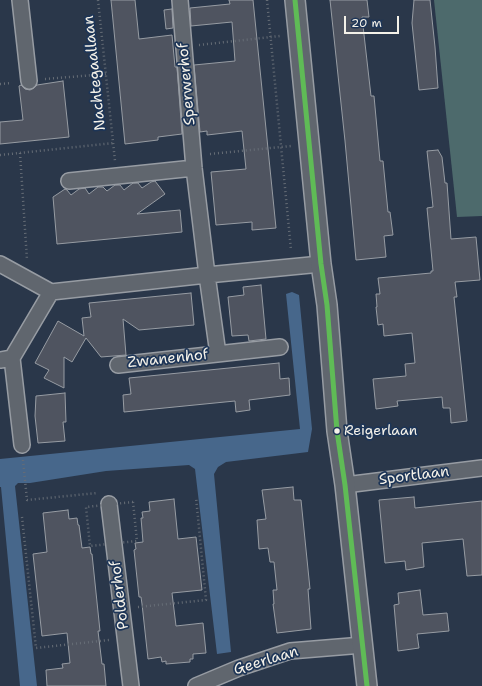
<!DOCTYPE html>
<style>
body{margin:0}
#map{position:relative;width:482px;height:686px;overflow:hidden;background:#2a374a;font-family:"Shantell Sans",sans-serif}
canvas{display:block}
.scale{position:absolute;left:344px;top:16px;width:55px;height:18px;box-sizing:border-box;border:2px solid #f4f1e8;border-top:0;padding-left:5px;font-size:12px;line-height:14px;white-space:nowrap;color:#f4f1e8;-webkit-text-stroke:3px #1d3557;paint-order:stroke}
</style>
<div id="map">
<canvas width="482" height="686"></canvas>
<div class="scale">20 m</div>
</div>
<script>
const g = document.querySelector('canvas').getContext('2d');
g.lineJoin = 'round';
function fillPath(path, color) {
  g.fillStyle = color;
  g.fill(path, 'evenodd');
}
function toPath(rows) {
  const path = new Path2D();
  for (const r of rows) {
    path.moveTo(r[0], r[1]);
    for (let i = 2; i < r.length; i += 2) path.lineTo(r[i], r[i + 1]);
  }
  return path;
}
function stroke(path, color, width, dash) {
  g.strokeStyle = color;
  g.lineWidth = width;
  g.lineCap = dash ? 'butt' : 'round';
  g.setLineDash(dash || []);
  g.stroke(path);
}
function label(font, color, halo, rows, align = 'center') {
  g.font = font + ' "Shantell Sans",sans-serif';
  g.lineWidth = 3.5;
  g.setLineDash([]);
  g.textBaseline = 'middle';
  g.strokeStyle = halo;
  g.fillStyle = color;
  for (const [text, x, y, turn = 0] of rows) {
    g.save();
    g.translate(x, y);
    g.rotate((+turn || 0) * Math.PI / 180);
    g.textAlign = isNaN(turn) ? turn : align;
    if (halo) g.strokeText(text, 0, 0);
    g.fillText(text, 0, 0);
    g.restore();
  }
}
const green = toPath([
 [434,0,482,0,482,216,457,217]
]);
const water = toPath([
 [292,292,299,295,312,429,308,452,226,462,218,467,214,474,231,652,217,654,195,469,189,465,106,471,30,483,18,483,15,486,37,686,20,686,1,487,0,487,0,459,300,429,286,294]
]);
const building = toPath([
 [111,0,135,0,139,39,172,35,175,67,177,67,182,134,158,137,158,140,125,144,111,0],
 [229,0,253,0,276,228,252,230,252,222,216,225,211,172,246,169,242,131,207,135,207,131,200,132,194,65,235,61,232,22,191,26,190,8,230,4,229,0],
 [330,0,367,0,369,17,362,17,371,96,374,96,380,161,383,161,388,212,390,212,393,235,384,236,386,257,356,260,345,141,330,0],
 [414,0,430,0,435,47,438,88,419,90,412,23,414,0],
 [172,9,173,28,166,29,164,10,172,9],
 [63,81,69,137,0,144,0,122,23,120,19,86,21,85,25,89,30,90,34,88,37,85,63,81],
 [438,150,442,157,445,183,447,183,451,239,476,237,480,280,455,282,457,297,454,297,467,421,451,423,450,408,443,408,442,397,397,401,398,406,376,409,373,379,406,376,405,364,415,363,412,333,384,336,383,324,378,325,376,307,377,307,376,294,380,294,378,278,431,273,431,271,433,271,427,208,433,207,427,151,438,150],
 [155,181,165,194,137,214,180,210,182,232,57,244,53,197,65,189,67,190,71,195,79,189,85,188,89,194,98,187,103,187,107,191,115,185,120,185,124,190,133,183,138,183,142,188,151,182,155,181],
 [261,285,266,339,249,341,248,335,232,336,228,297,244,295,243,287,261,285],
 [191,293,194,325,139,330,123,319,126,355,101,357,86,338,72,362,64,357,64,388,44,378,49,370,35,363,58,321,84,336,82,318,91,317,89,303,191,293],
 [279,363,280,379,289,378,290,395,249,400,250,410,236,412,235,401,124,412,123,395,131,394,129,378,279,363],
 [65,393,66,422,63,422,65,441,38,443,35,416,36,396,65,393],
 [293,487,294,500,301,500,310,589,308,589,311,629,277,633,273,604,274,604,273,590,277,590,274,562,270,562,268,548,259,549,257,520,266,519,262,490,293,487],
 [414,497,415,508,482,501,482,575,467,576,463,539,422,543,424,567,406,570,405,561,385,563,379,500,414,497],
 [174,499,178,539,196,537,202,590,172,593,176,626,203,623,206,653,193,654,193,659,190,659,190,662,166,664,166,661,162,662,161,657,148,659,142,604,141,597,139,597,134,550,136,549,135,543,143,542,141,518,143,518,142,512,150,511,149,502,174,499],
 [68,510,69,519,77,518,78,525,79,525,82,548,90,547,91,554,92,554,100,631,98,631,102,664,104,664,106,686,47,686,46,670,63,668,62,664,70,663,67,633,42,636,33,554,47,552,43,513,68,510],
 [420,590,423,615,447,613,449,631,417,634,419,648,398,651,394,605,399,604,398,593,420,590]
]);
const path = toPath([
 [98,0,115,161],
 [267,0,291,250],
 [199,45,280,36],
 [45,79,106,74],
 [0,84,12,83],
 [20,153,27,260],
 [210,154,291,146],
 [0,155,114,143],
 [23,460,27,500,97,493],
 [133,502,137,541,90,546,86,507,133,502],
 [22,517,36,648,109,640],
 [138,607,206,600,196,497]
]);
const minor = toPath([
 [20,0,29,81],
 [180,0,194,168,207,275,218,354],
 [69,181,194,168],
 [0,264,51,292,207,275,321,264],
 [12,358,22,445],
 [0,360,12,358,51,292],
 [118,365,280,347],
 [345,485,482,468],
 [109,504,131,686],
 [196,686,239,668,290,651,363,645]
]);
const tertiary = toPath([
 [295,0,321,264,327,305,337,431,345,485,367,686]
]);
const bus1 = toPath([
 [295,0,321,264,327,305,337,431,345,485,367,686]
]);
const markers = [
 [337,431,3.5,"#f4f1e8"]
];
const busNames = [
 ["Reigerlaan",344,431]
];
const streetNames = [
 ["Nachtegaallaan",95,73,-96],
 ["Sperwerhof",187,84,-95],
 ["Zwanenhof",168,359,-6],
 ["Sportlaan",414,476,-7],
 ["Polderhof",120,595,-97],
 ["Geerlaan",266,661,-17]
];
fillPath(green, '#4d6a6c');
fillPath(water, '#47678b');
fillPath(building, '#4f5460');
stroke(building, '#979ca3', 1);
stroke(minor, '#979ca3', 18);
stroke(tertiary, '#979ca3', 22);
stroke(path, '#666d76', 2.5, [1, 3]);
stroke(minor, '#60666e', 15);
stroke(tertiary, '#60666e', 19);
stroke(bus1, '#5fbb56', 5);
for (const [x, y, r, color] of markers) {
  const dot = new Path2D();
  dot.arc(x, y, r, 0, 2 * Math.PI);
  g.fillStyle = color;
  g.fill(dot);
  stroke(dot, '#1d3557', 1.5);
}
label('14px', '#f4f1e8', '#1d3557', busNames, 'left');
label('15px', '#f4f1e8', '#1d3557', streetNames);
</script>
